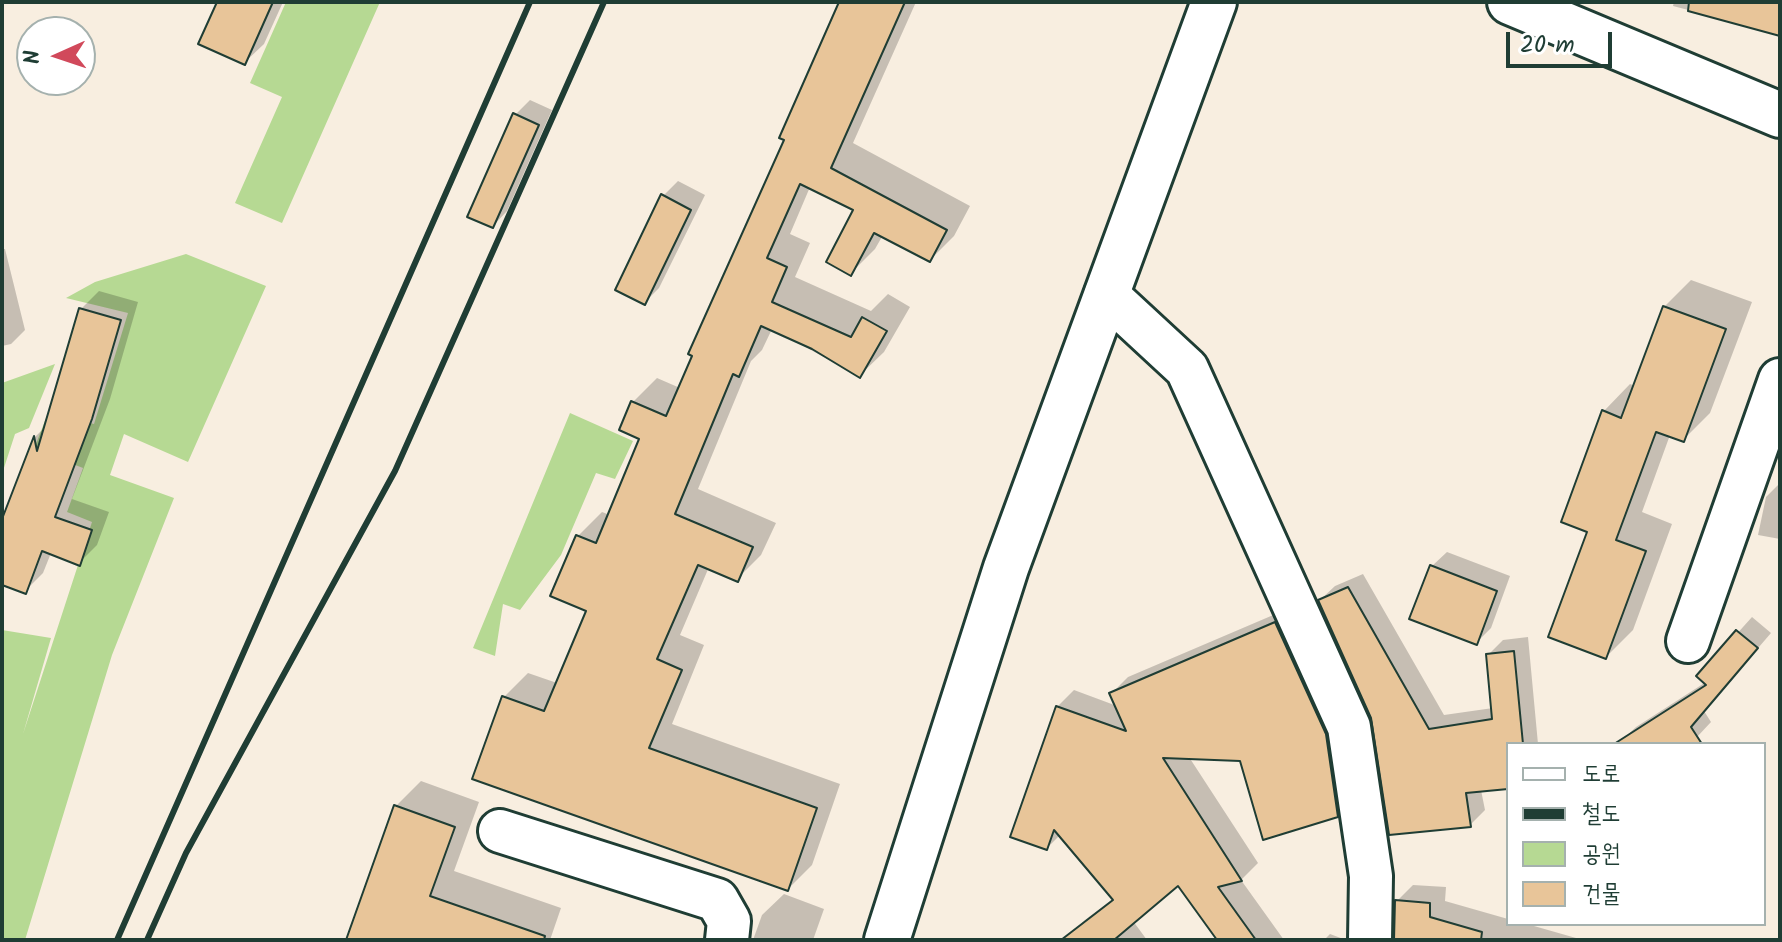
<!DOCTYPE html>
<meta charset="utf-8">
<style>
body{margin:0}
#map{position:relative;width:1782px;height:942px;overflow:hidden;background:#f8eee0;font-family:Kalam,"Poor Story",sans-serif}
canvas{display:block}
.frame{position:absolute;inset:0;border:4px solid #1f3d34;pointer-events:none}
.legend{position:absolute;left:1506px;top:742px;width:260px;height:184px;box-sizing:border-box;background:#fff;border:2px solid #a5b1ae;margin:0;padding:10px 14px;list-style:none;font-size:24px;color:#1f3d34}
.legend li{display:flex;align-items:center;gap:16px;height:40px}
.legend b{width:40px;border:2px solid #a5b1ae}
.north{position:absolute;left:16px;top:16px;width:80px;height:80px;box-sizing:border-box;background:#fff;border:2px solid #a5b1ae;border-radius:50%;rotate:267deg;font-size:22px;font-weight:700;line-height:32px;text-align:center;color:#1f3d34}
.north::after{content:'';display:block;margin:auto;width:28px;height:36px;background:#d1495b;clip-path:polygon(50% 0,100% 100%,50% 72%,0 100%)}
.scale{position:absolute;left:1506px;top:32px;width:106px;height:36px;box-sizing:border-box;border:4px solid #1f3d34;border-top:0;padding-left:10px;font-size:24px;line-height:28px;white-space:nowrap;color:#1f3d34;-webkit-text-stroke:6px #fff;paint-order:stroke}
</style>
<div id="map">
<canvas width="1782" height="942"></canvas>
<div class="frame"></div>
<ul class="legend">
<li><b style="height:10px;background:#fff"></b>도로</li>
<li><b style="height:10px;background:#1f3d34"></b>철도</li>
<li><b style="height:22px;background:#b6d993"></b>공원</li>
<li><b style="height:22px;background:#e8c599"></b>건물</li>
</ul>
<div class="north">N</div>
<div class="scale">20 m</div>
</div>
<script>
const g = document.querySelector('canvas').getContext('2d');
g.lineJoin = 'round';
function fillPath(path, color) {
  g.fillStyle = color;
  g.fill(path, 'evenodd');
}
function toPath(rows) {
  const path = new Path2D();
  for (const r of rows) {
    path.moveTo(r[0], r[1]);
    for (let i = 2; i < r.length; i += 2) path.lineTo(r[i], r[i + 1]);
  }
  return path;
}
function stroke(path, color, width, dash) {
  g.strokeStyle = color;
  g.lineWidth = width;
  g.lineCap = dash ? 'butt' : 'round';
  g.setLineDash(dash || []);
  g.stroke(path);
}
const green = toPath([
 [286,2,380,2,282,223,235,203,282,97,250,83],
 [186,254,266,286,188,462,124,434,110,475,174,498,112,655,25,940,2,940,2,630,51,638,23,734,92,522,67,512,83,468,34,449,48,413,94,424,128,313,66,298,95,282],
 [55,364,29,428,15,434,2,474,2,383],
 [570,413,633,441,615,479,596,473,561,555,520,610,503,604,495,656,473,648]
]);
const shadow = toPath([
 [220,2,283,2,264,44,245,62],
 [841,2,916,2,853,143,970,206,954,236,930,260,883,235,875,249,851,273,856,209,810,187,790,234,810,243,795,277,871,311,888,294,910,307,884,352,859,376,772,329,762,350,751,361,698,489,776,523,761,555,737,579,709,567,680,635,704,645,672,724,840,784,812,865,788,889,504,697,528,673,557,683,588,610,578,536,602,512,610,515,642,438,632,403,657,378,680,388],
 [1674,2,1780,2,1780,34,1673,6],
 [530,100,552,110,507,211,493,226,515,115],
 [678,181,705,195,659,288,645,302,663,196],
 [2,249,5,249,25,330,11,344,2,346],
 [1691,280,1752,302,1710,413,1683,440,1670,435,1642,512,1672,524,1633,630,1606,657,1589,531,1603,412,1630,384,1635,386,1664,307],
 [99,291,138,302,110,399,72,499,109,512,97,545,79,563,51,553,43,573,25,591,2,582,2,525,35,437,47,425,81,309],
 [1780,483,1780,539,1758,535,1766,497],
 [1447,552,1510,576,1491,628,1476,643,1432,566],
 [1363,574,1444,715,1493,708,1488,655,1503,640,1528,637,1538,744,1508,744,1508,787,1481,790,1485,810,1470,825,1373,717,1320,600,1335,586],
 [1292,607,1354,799,1337,815,1241,759,1189,757,1258,863,1241,880,1284,940,1219,940,1179,883,1133,921,1147,940,1071,940,1068,937,1085,920,1114,898,1061,834,1047,848,1057,707,1074,690,1117,706,1112,693,1128,677],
 [1752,617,1771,633,1704,711,1711,722,1697,737,1686,744,1623,744,1621,741,1636,727,1706,682,1699,676],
 [421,781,479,802,454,871,561,908,550,940,348,940,396,806],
 [1413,885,1446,887,1445,901,1508,919,1508,924,1527,924,1583,940,1408,940,1397,901],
 [784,894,824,909,813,940,753,940,762,915],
 [1330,934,1346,940,1324,940]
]);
const building = toPath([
 [217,2,273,2,245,65,198,44,217,2],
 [839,2,905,2,831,168,947,230,930,262,874,233,851,276,826,262,853,210,800,184,767,258,787,267,772,302,851,337,862,317,887,331,860,378,812,349,761,326,739,377,733,374,675,514,753,547,738,582,698,565,657,659,682,670,649,748,817,808,788,891,472,779,502,696,544,711,586,611,550,596,576,535,596,543,639,439,619,430,631,401,666,416,692,356,688,354,784,140,779,138,839,2],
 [1689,2,1780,2,1780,36,1688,11,1689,2],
 [513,113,539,125,493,228,467,217,513,113],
 [661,194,691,210,645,305,615,290,661,194],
 [1663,306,1726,329,1684,442,1656,432,1616,540,1646,551,1606,659,1548,637,1587,532,1561,522,1602,410,1621,418,1663,306],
 [79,308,121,320,92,419,55,517,92,530,80,566,42,551,26,594,2,585,2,519,34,436,37,451,79,308],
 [1430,565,1497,591,1477,645,1409,619,1430,565],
 [1348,587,1429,729,1492,719,1486,654,1514,651,1523,744,1508,744,1508,789,1466,793,1471,827,1389,835,1371,718,1318,600,1348,587],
 [1275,622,1326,734,1338,817,1263,840,1240,761,1163,758,1242,881,1218,887,1256,940,1217,940,1178,886,1114,940,1061,940,1113,900,1054,830,1047,850,1010,837,1056,706,1126,731,1109,693,1275,622],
 [1736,630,1758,648,1691,727,1702,744,1614,744,1706,685,1696,676,1736,630],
 [394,805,455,827,430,896,545,936,544,940,346,940,394,805],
 [1395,900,1430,903,1430,917,1482,932,1481,940,1394,940,1395,900]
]);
const minor = toPath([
 [1106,294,1187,369,1349,727,1371,876,1370,940],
 [1688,641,1780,380],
 [500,831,717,900,729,921,727,940]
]);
const major = toPath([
 [1510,2,1780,115],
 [887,940,1006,568,1214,2]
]);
const rail = toPath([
 [117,940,530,2],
 [147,940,186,853,395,471,604,2]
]);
fillPath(green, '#b6d993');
fillPath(shadow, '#0003');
fillPath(building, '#e8c599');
stroke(building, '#1f3d34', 2);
stroke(minor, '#1f3d34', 48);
stroke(major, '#1f3d34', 50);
stroke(minor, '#fff', 42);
stroke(major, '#fff', 44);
stroke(rail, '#1f3d34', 6);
</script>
